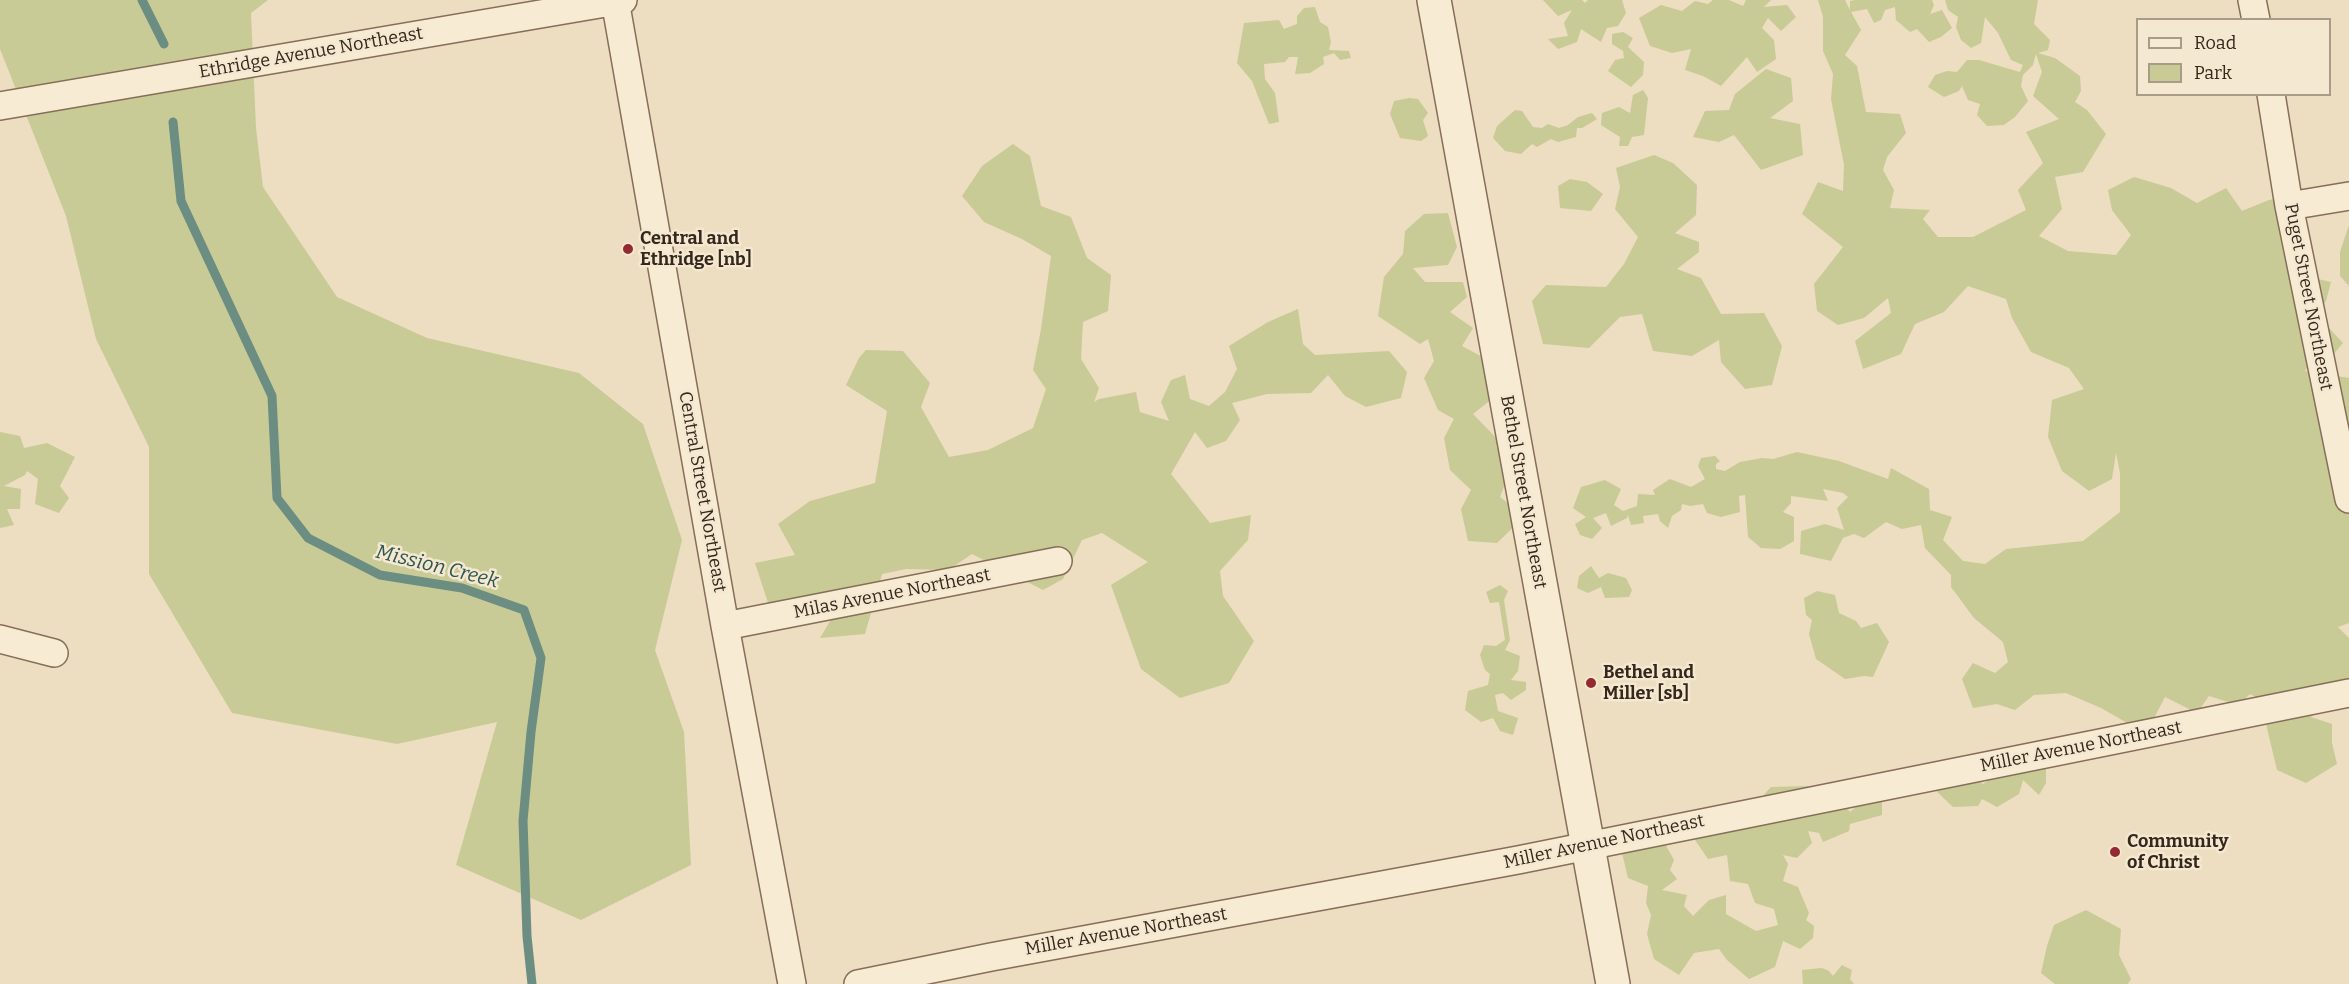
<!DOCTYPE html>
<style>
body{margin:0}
#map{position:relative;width:2349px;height:984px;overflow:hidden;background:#edddc1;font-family:Bitter,serif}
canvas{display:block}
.legend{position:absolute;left:2136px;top:18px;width:195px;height:78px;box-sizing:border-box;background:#f5e8d0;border:2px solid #a99b88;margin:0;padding:8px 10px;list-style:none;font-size:18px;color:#36271d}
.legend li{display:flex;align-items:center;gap:12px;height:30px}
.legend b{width:30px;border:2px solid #a99b88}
</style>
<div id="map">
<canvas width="2349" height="984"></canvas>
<ul class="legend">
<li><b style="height:8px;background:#f8ebd4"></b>Road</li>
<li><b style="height:16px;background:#c8cb95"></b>Park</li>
</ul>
</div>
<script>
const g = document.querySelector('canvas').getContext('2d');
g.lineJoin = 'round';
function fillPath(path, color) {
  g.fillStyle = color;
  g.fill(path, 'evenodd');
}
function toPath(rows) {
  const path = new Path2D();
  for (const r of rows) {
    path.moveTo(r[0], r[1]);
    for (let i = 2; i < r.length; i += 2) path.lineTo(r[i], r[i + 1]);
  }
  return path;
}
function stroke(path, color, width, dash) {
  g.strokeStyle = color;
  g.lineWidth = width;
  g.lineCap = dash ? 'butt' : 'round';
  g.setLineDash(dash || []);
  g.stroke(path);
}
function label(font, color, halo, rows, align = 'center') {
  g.font = font + ' Bitter,serif';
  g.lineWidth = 5;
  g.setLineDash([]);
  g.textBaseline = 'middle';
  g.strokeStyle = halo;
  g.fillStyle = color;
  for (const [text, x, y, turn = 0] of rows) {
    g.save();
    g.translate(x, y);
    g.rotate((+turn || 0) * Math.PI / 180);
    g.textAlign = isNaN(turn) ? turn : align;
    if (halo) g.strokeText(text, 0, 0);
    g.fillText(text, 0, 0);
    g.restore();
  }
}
const green = toPath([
 [0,0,268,0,251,13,256,128,263,187,337,297,427,338,579,373,643,424,682,540,655,650,684,732,691,865,581,920,456,865,497,722,397,744,232,713,149,574,149,447,96,339,66,216,0,49],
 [1543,0,1582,0,1585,3,1588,0,1622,0,1626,13,1618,26,1607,28,1601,42,1581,29,1577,42,1558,49,1548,39,1568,36,1564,23,1572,10,1558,16],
 [1713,0,1729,0,1743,6,1746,0,1771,0,1764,7,1787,5,1796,17,1781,31,1768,18,1762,28,1774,40,1776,59,1757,72,1747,57,1721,86,1703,76,1685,70,1691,49,1672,53,1650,46,1639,18,1661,5,1682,11,1695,1,1708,4],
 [1818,0,1845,0,1850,10,1850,1,1855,0,1932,0,1934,5,1930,14,1942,10,1952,28,1941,37,1929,42,1917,29,1910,32,1896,20,1895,7,1885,10,1881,20,1874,23,1867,9,1851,12,1861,30,1845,55,1857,66,1866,112,1900,114,1906,133,1887,157,1883,170,1894,190,1890,208,1930,210,1923,219,1938,237,1973,237,2026,210,2018,190,2043,163,2026,132,2059,119,2033,96,2042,72,2036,54,2033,65,2023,75,2021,86,2028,101,2015,117,2004,125,1987,126,1977,115,1980,104,1968,100,1962,86,1959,91,1944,97,1928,87,1935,75,1947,71,1957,72,1967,60,1979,60,2020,72,2023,65,2011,60,1998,33,1985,17,1981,43,1971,48,1961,40,1956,27,1958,17,1948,10,1945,0,2038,0,2034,24,2050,40,2048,50,2038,53,2055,58,2080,76,2081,91,2075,102,2087,110,2106,134,2083,172,2055,177,2062,209,2039,236,2068,251,2116,255,2131,235,2112,210,2108,190,2134,177,2171,188,2197,203,2226,188,2242,211,2269,200,2296,196,2308,227,2296,240,2295,274,2331,282,2326,301,2316,314,2343,343,2332,356,2311,361,2305,371,2349,378,2349,623,2338,627,2349,638,2349,684,2329,683,2325,706,2311,717,2332,724,2332,743,2337,764,2306,783,2277,770,2260,699,2250,694,2238,705,2209,696,2197,713,2165,697,2154,718,2129,724,2101,708,2066,693,2034,695,2015,710,1997,704,1973,708,1962,679,1973,663,1995,673,2008,662,2003,642,1974,618,1951,587,1951,575,1925,548,1921,525,1902,529,1886,522,1864,538,1854,534,1843,538,1831,561,1800,554,1801,531,1825,524,1844,530,1837,508,1848,497,1843,493,1823,489,1828,501,1791,496,1791,503,1783,512,1794,517,1794,541,1780,549,1761,548,1748,537,1745,495,1739,496,1740,512,1721,517,1707,513,1703,504,1690,506,1682,504,1681,510,1672,516,1668,528,1660,521,1658,514,1643,516,1644,523,1631,525,1628,515,1627,518,1611,526,1606,513,1593,518,1602,528,1592,539,1580,535,1575,524,1586,517,1573,508,1581,487,1605,480,1621,489,1614,505,1623,511,1637,506,1638,494,1655,495,1653,490,1670,479,1691,487,1705,479,1698,466,1701,458,1715,456,1720,461,1716,464,1716,469,1725,471,1740,462,1762,458,1773,459,1797,452,1839,461,1888,479,1891,468,1929,489,1930,510,1952,517,1943,540,1963,561,1985,564,2006,549,2083,541,2120,512,2120,473,2116,453,2112,479,2089,491,2062,471,2048,437,2052,400,2084,389,2069,368,2031,352,2012,318,2006,299,1968,286,1944,312,1915,324,1901,354,1863,369,1855,341,1891,313,1888,298,1864,318,1838,325,1817,311,1814,284,1843,247,1802,214,1818,182,1843,191,1844,165,1831,99,1833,74,1823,51,1823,17],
 [1315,7,1320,22,1328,27,1331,42,1329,50,1349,51,1351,58,1340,60,1334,53,1323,57,1324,64,1310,73,1295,74,1298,57,1289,57,1285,62,1264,64,1265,79,1275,93,1279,122,1269,124,1252,81,1237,63,1244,23,1279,20,1284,29,1297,24,1297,16,1304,8],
 [1623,32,1633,38,1628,47,1644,62,1643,75,1631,87,1608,71,1615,60,1624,58,1623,51,1612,44,1612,34],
 [1766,69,1791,78,1793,101,1770,118,1800,124,1803,155,1761,170,1734,135,1719,142,1693,137,1705,111,1729,110,1735,94],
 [1643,90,1648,98,1644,135,1632,137,1628,146,1619,146,1620,137,1601,125,1602,113,1619,107,1630,113,1633,95],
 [1409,98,1418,99,1428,113,1423,120,1428,136,1421,141,1400,138,1390,114,1394,101],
 [1515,110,1522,111,1533,127,1542,128,1548,124,1559,128,1568,125,1578,117,1592,113,1597,119,1582,128,1577,128,1576,137,1558,142,1551,139,1537,147,1532,144,1521,154,1505,151,1493,138,1497,126],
 [1013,144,1030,156,1041,206,1071,217,1087,258,1111,275,1108,311,1083,322,1081,359,1099,388,1094,402,1099,399,1136,392,1140,412,1169,421,1161,402,1171,380,1185,375,1190,399,1209,406,1225,392,1237,369,1229,346,1268,322,1298,309,1303,344,1315,355,1389,351,1407,372,1401,398,1366,407,1345,396,1328,375,1311,393,1267,394,1232,403,1240,420,1226,441,1207,448,1195,432,1171,474,1210,523,1251,515,1248,540,1220,571,1223,596,1254,641,1229,683,1180,698,1141,669,1111,585,1148,562,1102,533,1082,540,1063,579,1043,590,972,554,948,570,906,569,882,574,865,634,820,638,851,586,770,609,755,563,795,555,778,524,810,501,875,483,887,411,846,385,859,358,866,350,903,351,930,383,921,407,949,457,988,450,1033,428,1046,389,1033,370,1041,329,1051,256,1022,239,984,222,962,196,982,166],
 [1654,155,1673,163,1697,185,1696,215,1675,233,1699,242,1699,252,1677,269,1701,278,1721,314,1764,313,1782,346,1772,385,1745,389,1721,362,1719,340,1692,356,1653,351,1642,314,1620,317,1589,348,1543,344,1532,301,1546,285,1606,287,1624,264,1638,237,1615,209,1620,187,1616,168],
 [1570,179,1587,182,1603,194,1591,211,1560,208,1558,186],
 [1448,213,1457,247,1448,265,1413,268,1425,282,1463,282,1467,297,1450,312,1473,328,1462,346,1488,360,1498,394,1473,414,1509,451,1508,476,1500,497,1525,516,1497,543,1468,541,1461,509,1471,490,1450,470,1444,438,1454,419,1438,410,1424,378,1434,361,1428,339,1420,344,1378,316,1384,277,1403,254,1405,231,1424,214],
 [2349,225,2349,286,2340,276,2340,252],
 [0,432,20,436,24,448,47,443,75,457,60,486,69,498,59,513,35,504,38,479,27,471,25,475,4,486,21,489,20,509,7,509,14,525,0,528],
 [1591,566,1599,578,1608,573,1626,578,1632,590,1629,597,1605,598,1601,587,1588,593,1577,588,1579,576],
 [1500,585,1508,591,1504,600,1510,640,1505,650,1520,656,1518,671,1511,680,1526,682,1526,690,1511,700,1503,693,1495,695,1498,711,1518,718,1513,735,1500,731,1493,718,1481,722,1465,710,1468,691,1488,685,1490,674,1485,670,1480,655,1484,645,1496,646,1505,640,1499,602,1490,603,1486,592],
 [1817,591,1835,595,1839,613,1856,621,1861,628,1877,623,1889,642,1873,677,1864,676,1845,679,1816,659,1809,634,1812,620,1806,615,1804,598],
 [2037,759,2046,768,2046,783,2039,795,2023,780,2019,794,1997,807,1982,799,1978,806,1953,807,1932,787,1972,776,1983,784,2001,771],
 [1809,786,1814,812,1835,792,1850,812,1867,797,1882,801,1882,815,1850,824,1849,831,1823,842,1819,833,1808,831,1812,843,1797,858,1783,855,1788,864,1783,881,1798,887,1809,913,1806,920,1814,926,1813,938,1800,949,1783,941,1775,967,1749,979,1727,960,1719,949,1694,953,1679,975,1654,959,1647,934,1651,915,1646,903,1648,886,1628,878,1621,849,1664,842,1674,860,1670,870,1677,879,1662,890,1687,895,1684,906,1693,916,1709,900,1726,895,1726,914,1756,931,1778,925,1774,909,1755,903,1748,884,1730,881,1727,855,1708,859,1695,840,1716,813,1739,822,1771,787],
 [2086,910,2121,929,2119,955,2131,979,2128,984,2055,984,2041,973,2047,946,2054,925],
 [1842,965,1852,970,1850,979,1854,984,1803,984,1802,970,1822,968,1829,971,1833,976]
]);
const stream = toPath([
 [142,0,164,44],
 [173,122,181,201,272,396,277,498,308,538,380,575,462,588,524,610,541,658,531,732,523,821,527,936,532,984]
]);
const minor = toPath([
 [615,0,725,626,792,984],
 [2252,0,2256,20],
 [2271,94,2289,206,2349,499],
 [0,106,623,0],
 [2289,206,2349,196],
 [725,626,1058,561],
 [0,639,54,653],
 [858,984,991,957,1518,860,2349,693]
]);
const tertiary = toPath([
 [1434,0,1613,984]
]);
const markers = [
 [628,249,6,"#942931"],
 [1591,683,6,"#942931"],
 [2115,852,6,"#942931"]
];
const streetNames = [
 ["Ethridge Avenue Northeast",311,53,-10],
 ["Puget Street Northeast",2308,297,79],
 ["Central Street Northeast",702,492,80],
 ["Bethel Street Northeast",1523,492,80],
 ["Milas Avenue Northeast",892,594,-11],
 ["Miller Avenue Northeast",2081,747,-11],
 ["Miller Avenue Northeast",1604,842,-12],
 ["Miller Avenue Northeast",1126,932,-10]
];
const poiNames = [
 ["Central and",640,239],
 ["Ethridge [nb]",640,260],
 ["Bethel and",1603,673],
 ["Miller [sb]",1603,694],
 ["Community",2127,842],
 ["of Christ",2127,863]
];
const waterNames = [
 ["Mission Creek",437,567,14]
];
fillPath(green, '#c8cb95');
stroke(stream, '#6b8d82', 9);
stroke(minor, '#866e59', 30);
stroke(tertiary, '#866e59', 36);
stroke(minor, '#f8ebd4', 27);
stroke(tertiary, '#f8ebd4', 33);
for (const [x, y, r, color] of markers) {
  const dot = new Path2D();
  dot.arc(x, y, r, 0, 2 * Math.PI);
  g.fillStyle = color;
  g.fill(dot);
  stroke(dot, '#f5e8d0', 2);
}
label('18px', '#36271d', '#f5e8d0', streetNames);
label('bold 18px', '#36271d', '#f5e8d0', poiNames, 'left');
label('italic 20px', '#2c5650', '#f5e8d0', waterNames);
</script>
